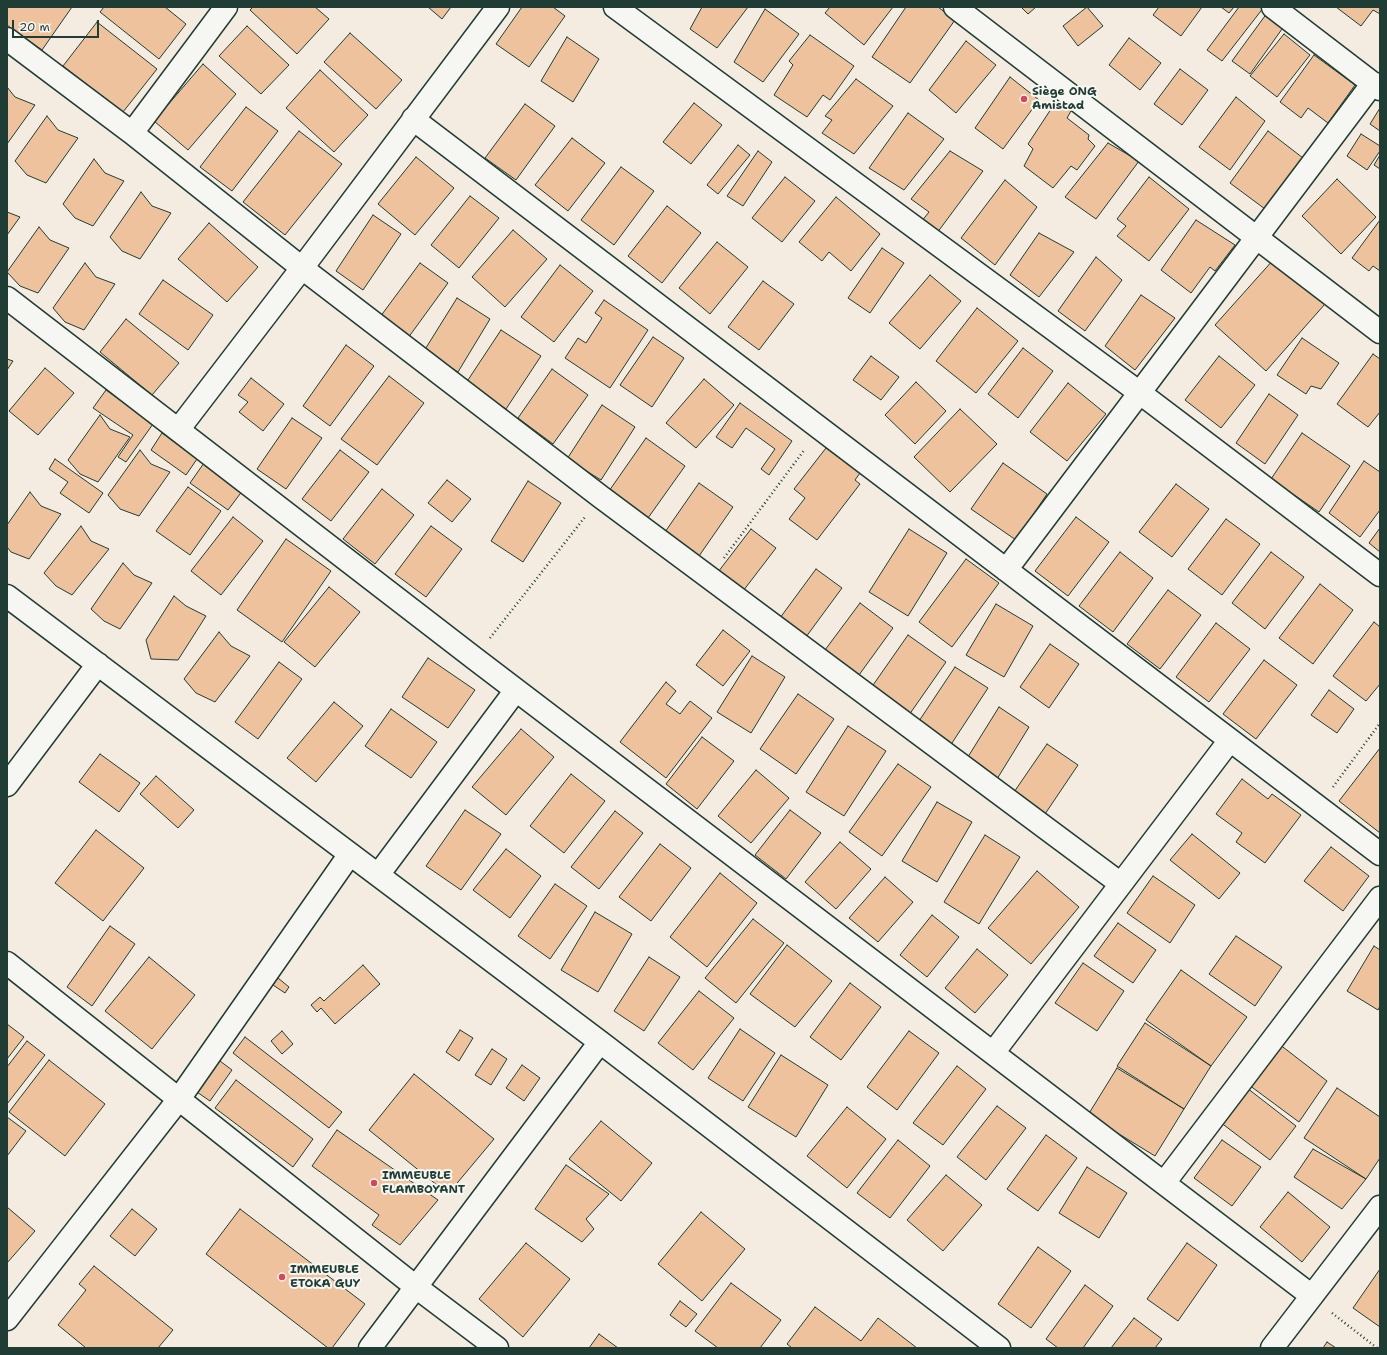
<!DOCTYPE html>
<meta charset="utf-8">
<style>
body{margin:0}
#map{position:relative;width:1387px;height:1355px;overflow:hidden;background:#f5ece1;font-family:"Shantell Sans",sans-serif}
canvas{display:block}
.frame{position:absolute;inset:0;border:8px solid #1f3d34;pointer-events:none}
.scale{position:absolute;left:12px;top:20px;width:87px;height:18px;box-sizing:border-box;border:2px solid #1f3d34;border-top:0;padding-left:5px;font-size:12px;line-height:14px;white-space:nowrap;color:#1f3d34;-webkit-text-stroke:3px #f6f6f2;paint-order:stroke}
</style>
<div id="map">
<canvas width="1387" height="1355"></canvas>
<div class="frame"></div>
<div class="scale">20 m</div>
</div>
<script>
const g = document.querySelector('canvas').getContext('2d');
g.lineJoin = 'round';
function fillPath(path, color) {
  g.fillStyle = color;
  g.fill(path, 'evenodd');
}
function toPath(rows) {
  const path = new Path2D();
  for (const r of rows) {
    path.moveTo(r[0], r[1]);
    for (let i = 2; i < r.length; i += 2) path.lineTo(r[i], r[i + 1]);
  }
  return path;
}
function stroke(path, color, width, dash) {
  g.strokeStyle = color;
  g.lineWidth = width;
  g.lineCap = dash ? 'butt' : 'round';
  g.setLineDash(dash || []);
  g.stroke(path);
}
function label(font, color, halo, rows, align = 'center') {
  g.font = font + ' "Shantell Sans",sans-serif';
  g.lineWidth = 4;
  g.setLineDash([]);
  g.textBaseline = 'middle';
  g.strokeStyle = halo;
  g.fillStyle = color;
  for (const [text, x, y, turn = 0] of rows) {
    g.save();
    g.translate(x, y);
    g.rotate((+turn || 0) * Math.PI / 180);
    g.textAlign = isNaN(turn) ? turn : align;
    if (halo) g.strokeText(text, 0, 0);
    g.fillText(text, 0, 0);
    g.restore();
  }
}
const building = toPath([
 [7,7,72,7,42,50,7,25,7,7],
 [104,7,165,7,186,24,159,59,100,12,104,7],
 [253,7,315,7,329,19,297,54,250,10,253,7],
 [428,7,451,7,442,19,428,7],
 [522,7,553,7,565,16,529,67,496,44,522,7],
 [702,7,748,7,717,48,690,29,702,7],
 [830,7,893,7,864,45,825,13,830,7],
 [906,7,938,7,955,20,910,83,872,57,906,7],
 [1021,7,1036,7,1028,14,1021,7],
 [1087,7,1103,26,1078,46,1063,26,1087,7],
 [1159,7,1202,7,1181,36,1153,15,1159,7],
 [1221,7,1234,7,1229,13,1221,7],
 [1239,7,1264,7,1222,61,1207,50,1239,7],
 [1336,7,1380,7,1380,14,1373,10,1361,26,1336,7],
 [765,9,799,34,763,82,734,62,765,9],
 [1270,9,1287,22,1250,74,1232,61,1270,9],
 [97,22,157,69,123,112,63,66,97,22],
 [247,26,289,65,261,94,219,56,247,26],
 [350,33,402,80,376,109,324,62,350,33],
 [1284,34,1310,55,1277,97,1250,76,1284,34],
 [810,35,854,66,830,100,823,95,807,117,774,95,793,65,789,61,810,35],
 [567,37,599,59,573,102,541,81,567,37],
 [1129,38,1161,63,1140,90,1109,65,1129,38],
 [966,41,996,65,956,113,929,90,966,41],
 [1314,55,1355,85,1328,123,1308,108,1301,118,1280,102,1314,55],
 [203,64,236,94,188,150,154,121,203,64],
 [1180,69,1208,90,1182,125,1154,104,1180,69],
 [320,70,368,115,334,152,286,108,320,70],
 [1010,77,1039,100,1003,149,975,128,1010,77],
 [856,79,893,106,854,154,822,133,832,120,825,116,856,79],
 [7,87,15,97,35,105,7,144,7,87],
 [1236,97,1265,121,1230,170,1199,147,1236,97],
 [694,103,722,125,691,164,663,142,694,103],
 [1055,103,1071,111,1067,118,1089,135,1088,139,1095,146,1077,170,1071,166,1053,188,1024,166,1033,149,1028,144,1055,103],
 [525,104,555,126,516,180,485,158,525,104],
 [246,107,278,131,232,191,200,167,246,107],
 [1380,108,1380,131,1370,124,1380,108],
 [908,113,944,139,904,190,869,168,908,113],
 [47,116,58,130,78,138,46,183,27,175,15,161,47,116],
 [299,131,342,164,285,235,243,202,299,131],
 [1268,131,1303,158,1265,209,1230,183,1268,131],
 [1361,134,1380,146,1380,151,1367,170,1347,156,1361,134],
 [572,138,605,163,568,211,535,185,572,138],
 [1108,143,1139,161,1096,219,1065,197,1108,143],
 [738,145,750,155,718,194,707,185,738,145],
 [758,151,772,162,743,206,727,196,758,151],
 [950,151,983,171,937,233,921,222,929,212,911,199,950,151],
 [1380,155,1380,169,1374,165,1380,155],
 [416,157,454,188,415,235,378,204,416,157],
 [94,159,105,173,124,181,93,226,75,218,63,204,94,159],
 [621,167,654,191,614,245,581,220,621,167],
 [785,177,815,201,782,242,752,218,785,177],
 [1149,177,1189,209,1149,261,1117,236,1126,226,1117,219,1149,177],
 [1337,179,1376,217,1341,254,1302,216,1337,179],
 [1005,180,1037,207,995,265,961,238,1005,180],
 [141,192,152,206,171,213,140,259,122,251,110,237,141,192],
 [470,196,499,218,459,268,431,245,470,196],
 [836,197,880,234,851,271,829,252,822,261,799,242,836,197],
 [667,206,701,233,662,283,628,256,667,206],
 [7,212,20,217,7,235,7,212],
 [373,215,401,234,363,290,336,271,373,215],
 [1196,220,1235,245,1215,271,1210,267,1191,293,1161,270,1196,220],
 [1380,220,1380,271,1373,266,1369,271,1352,258,1380,220],
 [209,223,258,267,227,302,178,259,209,223],
 [39,227,50,240,69,248,38,293,20,286,7,272,39,227],
 [513,230,547,259,505,307,472,277,513,230],
 [1039,233,1074,252,1039,297,1010,275,1039,233],
 [717,242,748,267,710,314,679,288,717,242],
 [882,248,904,263,870,313,848,298,882,248],
 [1096,257,1122,280,1085,331,1058,311,1096,257],
 [1274,259,1325,304,1266,371,1215,325,1274,259],
 [85,263,96,277,115,284,84,330,65,322,53,308,85,263],
 [420,263,448,283,408,338,380,317,420,263],
 [560,265,593,291,554,342,521,317,560,265],
 [930,275,961,301,920,349,889,323,930,275],
 [163,280,213,315,188,350,139,314,163,280],
 [763,281,794,304,759,350,728,327,763,281],
 [1141,295,1175,318,1135,370,1105,346,1141,295],
 [457,298,490,319,458,372,424,351,457,298],
 [604,300,648,330,610,388,565,358,578,338,586,343,602,318,595,313,604,300],
 [977,308,1018,341,976,393,936,361,977,308],
 [126,319,179,363,152,395,100,352,126,319],
 [501,330,541,356,506,409,466,383,501,330],
 [653,337,684,358,652,407,620,385,653,337],
 [1302,338,1339,363,1321,389,1311,386,1306,394,1277,375,1302,338],
 [346,345,374,366,330,426,303,406,346,345],
 [1023,348,1053,371,1018,418,988,394,1023,348],
 [1373,354,1380,359,1380,412,1368,427,1337,404,1373,354],
 [871,356,899,377,881,400,853,380,871,356],
 [1219,356,1255,385,1221,428,1185,400,1219,356],
 [7,359,13,361,7,370,7,359],
 [45,368,74,393,38,435,9,411,45,368],
 [552,369,588,395,553,444,518,418,552,369],
 [389,376,424,403,377,465,341,439,389,376],
 [251,378,284,404,263,431,239,412,248,402,238,395,251,378],
 [704,379,734,405,696,448,666,423,704,379],
 [916,382,946,411,915,444,885,415,916,382],
 [1068,383,1106,414,1067,461,1030,432,1068,383],
 [106,390,153,424,126,462,118,457,133,435,93,408,106,390],
 [1269,394,1298,415,1265,464,1236,443,1269,394],
 [740,403,792,441,769,475,761,469,775,449,746,428,732,448,716,437,740,403],
 [602,405,635,427,601,480,567,459,602,405],
 [960,409,997,444,950,492,914,457,960,409],
 [100,415,110,429,130,437,98,482,80,474,68,460,100,415],
 [292,418,322,438,286,489,257,469,292,418],
 [162,433,197,459,186,475,151,450,162,433],
 [1302,433,1350,466,1319,512,1271,479,1302,433],
 [646,438,685,466,648,518,609,491,646,438],
 [826,448,860,473,855,480,860,484,817,540,789,519,805,498,794,489,826,448],
 [140,450,151,464,170,472,139,516,120,509,108,495,140,450],
 [340,450,369,472,331,521,302,499,340,450],
 [55,459,103,493,89,513,60,493,68,482,49,469,55,459],
 [1364,461,1380,472,1380,510,1360,537,1329,513,1364,461],
 [204,463,243,490,228,510,190,483,204,463],
 [1003,463,1047,494,1016,540,971,509,1003,463],
 [447,480,471,499,452,522,428,503,447,480],
 [528,481,561,503,523,562,491,541,528,481],
 [699,483,733,507,699,556,665,532,699,483],
 [1176,484,1209,509,1172,557,1139,532,1176,484],
 [188,487,221,511,190,555,156,531,188,487],
 [382,489,414,515,375,564,343,539,382,489],
 [30,492,41,506,61,514,29,559,11,552,7,547,7,525,30,492],
 [233,517,263,541,221,595,191,571,233,517],
 [1076,517,1109,542,1068,596,1035,571,1076,517],
 [1226,519,1260,544,1222,595,1188,569,1226,519],
 [81,526,91,541,109,549,72,595,56,586,44,573,81,526],
 [431,526,462,549,426,597,395,574,431,526],
 [1380,528,1380,552,1369,543,1380,528],
 [751,529,776,548,740,595,715,576,751,529],
 [909,529,947,553,908,616,869,592,909,529],
 [286,539,331,571,282,642,237,610,286,539],
 [1120,552,1153,578,1113,632,1079,606,1120,552],
 [1271,552,1304,577,1265,629,1232,603,1271,552],
 [966,559,999,583,952,647,919,622,966,559],
 [123,563,134,575,152,583,120,629,104,621,91,609,123,563],
 [816,569,842,588,803,641,777,622,816,569],
 [1320,584,1353,610,1313,664,1279,638,1320,584],
 [329,587,360,612,315,667,284,642,329,587],
 [1168,590,1201,615,1160,669,1127,644,1168,590],
 [174,596,186,606,206,616,178,660,151,659,146,640,174,596],
 [860,603,893,628,859,675,825,650,860,603],
 [996,604,1033,626,1004,677,966,655,996,604],
 [1374,622,1380,627,1380,684,1366,701,1333,676,1374,622],
 [1216,623,1250,649,1209,702,1176,677,1216,623],
 [723,630,750,651,723,686,696,665,723,630],
 [219,632,231,646,250,656,215,702,196,693,184,679,219,632],
 [908,635,946,662,909,715,871,688,908,635],
 [1050,644,1079,664,1049,708,1020,687,1050,644],
 [752,656,785,677,751,733,717,712,752,656],
 [428,658,475,690,448,728,402,697,428,658],
 [1264,660,1297,685,1256,739,1223,714,1264,660],
 [279,662,302,679,258,739,235,722,279,662],
 [955,667,988,688,950,746,917,724,955,667],
 [666,682,676,691,666,704,680,714,690,701,712,718,666,778,620,742,666,682],
 [1329,690,1354,709,1337,733,1311,715,1329,690],
 [798,694,834,719,796,774,760,749,798,694],
 [334,702,363,726,316,782,287,758,334,702],
 [999,707,1029,727,997,779,966,760,999,707],
 [391,709,437,742,411,778,365,746,391,709],
 [848,726,886,751,844,816,806,792,848,726],
 [521,729,554,757,506,815,472,787,521,729],
 [702,737,734,761,697,809,666,784,702,737],
 [1047,744,1078,765,1043,817,1012,795,1047,744],
 [1380,748,1380,833,1339,801,1380,748],
 [100,754,140,783,119,812,79,782,100,754],
 [898,764,931,787,882,856,849,832,898,764],
 [756,770,789,798,751,843,718,816,756,770],
 [571,774,605,801,564,853,530,826,571,774],
 [156,776,194,810,178,828,140,794,156,776],
 [1242,779,1268,799,1272,794,1301,815,1265,863,1236,842,1242,833,1216,814,1242,779],
 [937,802,972,822,937,882,902,861,937,802],
 [465,810,501,834,461,890,426,866,465,810],
 [790,810,821,833,786,879,755,855,790,810],
 [615,811,643,833,599,889,571,867,615,811],
 [96,830,144,868,103,921,55,883,96,830],
 [1192,834,1240,873,1219,899,1170,860,1192,834],
 [985,835,1020,857,979,924,944,902,985,835],
 [840,842,871,869,836,909,805,882,840,842],
 [660,844,691,868,651,921,619,897,660,844],
 [1331,847,1369,876,1343,911,1304,881,1331,847],
 [506,849,541,876,510,918,473,890,506,849],
 [1037,871,1079,907,1031,964,988,928,1037,871],
 [720,873,757,903,707,967,670,937,720,873],
 [1153,876,1195,905,1170,943,1127,913,1153,876],
 [885,877,913,902,878,942,849,918,885,877],
 [555,884,587,906,550,959,518,936,555,884],
 [595,912,632,934,598,992,561,970,595,912],
 [932,915,959,937,927,977,900,955,932,915],
 [753,919,784,943,736,1003,705,978,753,919],
 [1118,923,1156,950,1133,983,1094,956,1118,923],
 [110,926,135,944,92,1006,67,987,110,926],
 [1236,936,1282,967,1255,1006,1209,974,1236,936],
 [787,945,832,981,795,1027,750,994,787,945],
 [1374,946,1380,950,1380,1006,1378,1010,1347,991,1374,946],
 [977,949,1008,975,975,1013,945,988,977,949],
 [149,957,195,995,152,1049,105,1011,149,957],
 [649,957,680,977,644,1031,614,1011,649,957],
 [1083,963,1124,991,1097,1031,1055,1003,1083,963],
 [363,965,380,984,335,1024,321,1008,317,1012,311,1005,320,997,324,1001,363,965],
 [1181,970,1247,1017,1211,1066,1146,1020,1181,970],
 [278,978,289,987,285,993,273,985,278,978],
 [850,983,881,1007,841,1060,810,1037,850,983],
 [699,991,734,1018,693,1070,658,1043,699,991],
 [1145,1023,1211,1066,1184,1109,1117,1066,1145,1023],
 [7,1024,24,1037,7,1059,7,1024],
 [740,1029,775,1053,743,1101,708,1078,740,1029],
 [460,1030,473,1038,459,1061,446,1052,460,1030],
 [282,1031,293,1044,282,1054,271,1041,282,1031],
 [909,1031,939,1053,897,1110,867,1087,909,1031],
 [245,1037,342,1112,329,1128,233,1053,245,1037],
 [27,1041,45,1055,7,1104,7,1067,27,1041],
 [1279,1044,1327,1081,1299,1122,1249,1085,1279,1044],
 [492,1049,507,1059,491,1085,475,1075,492,1049],
 [781,1055,828,1085,796,1137,748,1107,781,1055],
 [216,1058,232,1070,210,1101,194,1090,216,1058],
 [49,1060,105,1104,65,1156,9,1112,49,1060],
 [522,1065,540,1078,524,1101,506,1088,522,1065],
 [957,1066,986,1089,943,1145,913,1123,957,1066],
 [1117,1068,1184,1109,1155,1156,1088,1115,1117,1068],
 [414,1074,494,1139,448,1194,369,1130,414,1074],
 [236,1080,313,1139,293,1167,215,1108,236,1080],
 [1247,1088,1296,1126,1270,1160,1220,1122,1247,1088],
 [1337,1088,1380,1117,1380,1158,1366,1179,1304,1138,1337,1088],
 [997,1106,1026,1128,986,1180,957,1157,997,1106],
 [847,1107,886,1139,847,1188,807,1156,847,1107],
 [7,1117,26,1131,7,1156,7,1117],
 [601,1121,652,1163,621,1201,569,1159,601,1121],
 [337,1130,438,1200,400,1245,372,1225,379,1215,312,1166,337,1130],
 [1046,1135,1077,1158,1038,1211,1007,1189,1046,1135],
 [898,1140,930,1166,890,1218,857,1193,898,1140],
 [1222,1140,1261,1167,1232,1206,1194,1178,1222,1140],
 [1313,1149,1366,1179,1342,1209,1294,1177,1313,1149],
 [566,1165,609,1194,586,1219,594,1229,582,1242,535,1209,566,1165],
 [1087,1167,1127,1193,1099,1238,1059,1213,1087,1167],
 [946,1175,982,1205,943,1251,907,1220,946,1175],
 [1288,1192,1330,1227,1302,1262,1260,1227,1288,1192],
 [7,1207,35,1231,7,1263,7,1207],
 [132,1209,157,1229,135,1256,110,1236,132,1209],
 [240,1209,365,1304,332,1348,328,1348,206,1254,240,1209],
 [701,1212,745,1249,702,1301,658,1264,701,1212],
 [526,1243,570,1279,523,1337,479,1299,526,1243],
 [1187,1243,1217,1265,1178,1321,1147,1299,1187,1243],
 [1038,1247,1071,1271,1031,1328,998,1304,1038,1247],
 [94,1266,173,1330,158,1348,86,1348,58,1325,86,1290,79,1284,94,1266],
 [1380,1269,1380,1327,1353,1308,1380,1269],
 [731,1283,781,1320,760,1348,718,1348,695,1331,731,1283],
 [1085,1285,1113,1306,1083,1348,1058,1348,1046,1339,1085,1285],
 [680,1301,697,1314,686,1327,670,1315,680,1301],
 [815,1307,861,1341,878,1318,917,1348,792,1348,787,1344,815,1307],
 [1134,1318,1162,1339,1155,1348,1111,1348,1134,1318],
 [599,1334,618,1348,589,1348,599,1334],
 [1327,1342,1336,1348,1323,1348,1327,1342]
]);
const path = toPath([
 [724,558,805,449],
 [490,638,585,517],
 [1333,787,1380,723],
 [1332,1313,1377,1348]
]);
const minor = toPath([
 [615,7,1140,393,1380,575],
 [955,7,1380,332],
 [1273,7,1380,89],
 [7,39,132,133,302,268,601,497,1121,884],
 [413,119,1380,854],
 [132,133,226,7],
 [7,298,474,658,1312,1296],
 [178,430,302,268,498,7],
 [1006,570,1373,83],
 [7,596,600,1042,999,1348],
 [7,785,98,664],
 [378,875,516,690],
 [7,963,416,1287,497,1348],
 [993,1053,1230,740],
 [1164,1183,1380,898],
 [7,1319,179,1099,350,854],
 [370,1348,600,1042],
 [1272,1348,1380,1207]
]);
const markers = [
 [1024,99,4,"#d1495b"],
 [374,1183,4,"#d1495b"],
 [282,1277,4,"#d1495b"]
];
const poiNames = [
 ["Siège ONG",1032,92],
 ["Amistad",1032,106],
 ["IMMEUBLE",382,1176],
 ["FLAMBOYANT",382,1190],
 ["IMMEUBLE",290,1270],
 ["ETOKA GUY",290,1284]
];
fillPath(building, '#efc29e');
stroke(building, '#1f3d34', 1);
stroke(minor, '#1f3d34', 25);
stroke(path, '#1f3d34', 2.5, [1, 3]);
stroke(minor, '#f6f6f2', 22);
for (const [x, y, r, color] of markers) {
  const dot = new Path2D();
  dot.arc(x, y, r, 0, 2 * Math.PI);
  g.fillStyle = color;
  g.fill(dot);
  stroke(dot, '#f6f6f2', 1.5);
}
label('bold 12px', '#1f3d34', '#f6f6f2', poiNames, 'left');
</script>
